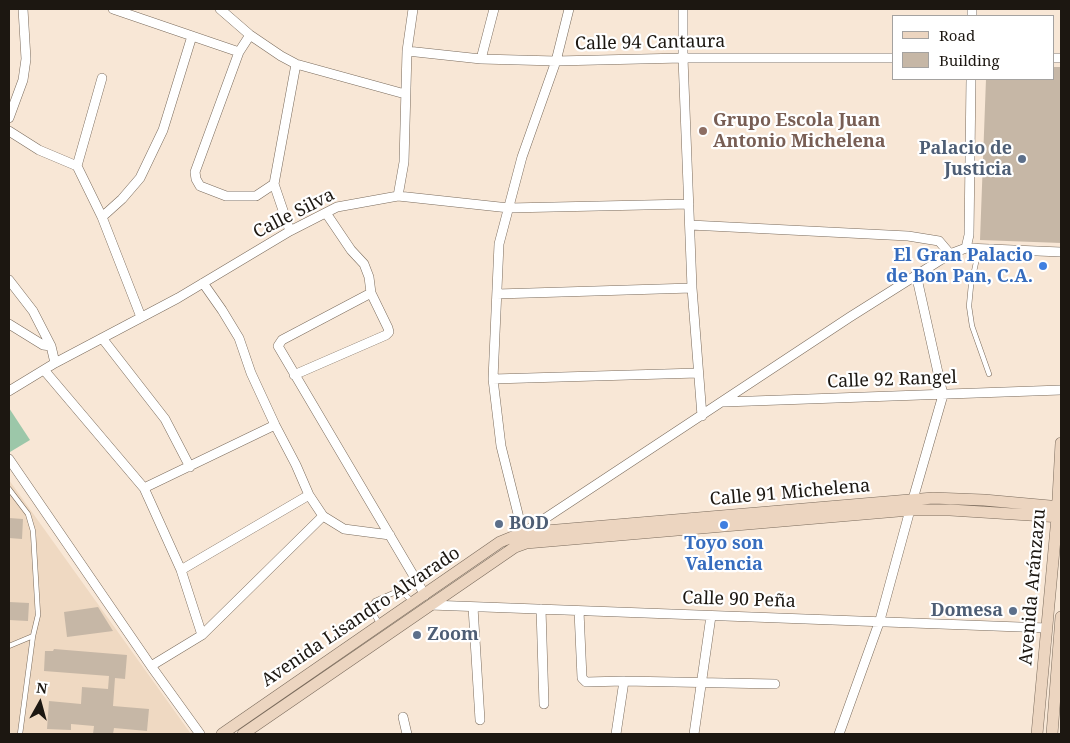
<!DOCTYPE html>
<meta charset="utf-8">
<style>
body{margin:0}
#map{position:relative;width:1070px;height:743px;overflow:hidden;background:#f8e7d6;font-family:"Noto Serif",serif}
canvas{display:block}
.frame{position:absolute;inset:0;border:10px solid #1c1711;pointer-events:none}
.legend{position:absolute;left:892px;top:15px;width:162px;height:65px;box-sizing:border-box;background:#fff;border:1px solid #a4a2a0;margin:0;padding:6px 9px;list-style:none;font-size:15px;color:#1c1711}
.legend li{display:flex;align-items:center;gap:10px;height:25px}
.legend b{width:25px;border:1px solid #a4a2a0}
.north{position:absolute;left:15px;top:678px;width:50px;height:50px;-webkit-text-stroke:4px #fff;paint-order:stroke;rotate:7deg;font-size:14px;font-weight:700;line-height:20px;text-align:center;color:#1c1711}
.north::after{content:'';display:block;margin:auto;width:18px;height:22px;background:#1c1711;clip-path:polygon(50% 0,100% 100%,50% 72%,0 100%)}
</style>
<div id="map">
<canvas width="1070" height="743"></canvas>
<div class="frame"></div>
<ul class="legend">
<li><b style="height:6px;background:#ecd5c0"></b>Road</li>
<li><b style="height:14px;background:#c6b7a6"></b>Building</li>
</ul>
<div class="north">N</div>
</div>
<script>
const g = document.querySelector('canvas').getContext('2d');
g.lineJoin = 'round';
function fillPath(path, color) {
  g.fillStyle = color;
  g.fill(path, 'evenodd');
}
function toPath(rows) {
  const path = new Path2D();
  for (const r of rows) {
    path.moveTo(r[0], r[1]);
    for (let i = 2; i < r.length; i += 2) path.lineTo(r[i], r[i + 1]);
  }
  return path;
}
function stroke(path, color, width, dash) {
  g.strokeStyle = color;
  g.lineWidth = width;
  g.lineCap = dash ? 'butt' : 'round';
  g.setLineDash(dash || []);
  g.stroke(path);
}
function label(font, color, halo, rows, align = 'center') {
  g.font = font + ' "Noto Serif",serif';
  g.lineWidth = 4.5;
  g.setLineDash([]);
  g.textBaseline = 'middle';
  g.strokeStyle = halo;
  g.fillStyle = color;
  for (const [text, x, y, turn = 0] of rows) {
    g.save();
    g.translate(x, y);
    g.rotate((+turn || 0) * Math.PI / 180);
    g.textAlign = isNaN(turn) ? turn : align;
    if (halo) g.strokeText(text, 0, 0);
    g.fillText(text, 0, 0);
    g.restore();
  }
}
const built = toPath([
 [9,480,191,734,9,734]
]);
const green = toPath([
 [9,408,30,440,10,452,9,450]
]);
const building = toPath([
 [1054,67,1061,67,1061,243,980,240,986,79,1054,79],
 [9,518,23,519,22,539,9,538],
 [9,602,29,603,28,621,9,620],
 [98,607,113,631,67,637,64,612],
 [54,649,127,655,125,679,115,678,113,706,149,709,147,731,114,728,113,734,93,734,94,726,71,724,71,730,47,729,49,701,81,704,82,687,108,689,109,676,44,671,45,651,53,651]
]);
const lane = toPath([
 [979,249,971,285,969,306,972,326,989,374],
 [9,489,28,514,33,531,38,615,33,636,9,646],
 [379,623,371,609,372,605,375,601,398,591,402,592,413,602],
 [20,734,33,636]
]);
const street = toPath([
 [113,9,239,52,195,172,196,179,200,186,226,196,256,196,274,184,296,64],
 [220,9,250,35,281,56,296,64,405,94],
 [683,9,683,58,692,288,702,416],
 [972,9,972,16],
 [407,51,481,59,556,61,683,58,894,58],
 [239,52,250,35],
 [1054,58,1061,58],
 [481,59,494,9],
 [9,118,23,80,26,59,23,9],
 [9,131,39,150,77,166,102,217,141,317],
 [77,166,102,78],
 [274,184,290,231],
 [398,196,404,162,407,51,413,9],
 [102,217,122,199,140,178,163,130,192,36],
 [690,225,908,236,939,241,950,254],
 [966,248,969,235,971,79],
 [9,280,33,311,51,346,55,363],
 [203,283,222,310,239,338,251,373,275,425,296,465,309,495,323,516,344,529,390,535],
 [371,293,282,340,278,346,425,595],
 [497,294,692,288],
 [9,324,43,345,51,346],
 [102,338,165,419,190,467],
 [44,370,144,488,181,570,202,635],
 [294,375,386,335,389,332,388,328,371,293,369,277,364,264,351,250,326,213],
 [493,379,698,373],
 [9,391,55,363,178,298,290,231,337,207,398,196,509,208,689,204],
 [724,402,1061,390],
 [9,459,151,666,200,734],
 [144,488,275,425],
 [913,499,943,395,916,274],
 [523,533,850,317,950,254,966,248,1061,252],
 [524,538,501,446,493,379,499,244,522,157,556,61,569,9],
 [181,570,309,495],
 [430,605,1047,628],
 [473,607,480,720],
 [541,609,544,704],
 [579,611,582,678,586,682,624,681,775,684],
 [151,666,202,635,323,516],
 [403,717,407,734],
 [616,734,624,681],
 [694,734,711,616],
 [839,734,880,620,910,510]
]);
const secondary = toPath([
 [222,734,500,542,522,533,933,498,984,500,1061,507],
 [243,734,515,547,526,543,910,510,950,510,1061,517],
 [1037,734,1057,517,1061,443],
 [1052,734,1061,617]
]);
const markers = [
 [703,131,5,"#8d6e63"],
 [1022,159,5,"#5c6f8a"],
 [1043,266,5,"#3f7fe0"],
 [499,524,5,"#5c6f8a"],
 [724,525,5,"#3f7fe0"],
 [1013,611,5,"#5c6f8a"],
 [417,635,5,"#5c6f8a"]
];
const streetNames = [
 ["Calle 94 Cantaura",650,43,-1],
 ["Calle Silva",294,214,-27],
 ["Calle 92 Rangel",892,380,-2],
 ["Calle 91 Michelena",790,493,-5],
 ["Avenida Aránzazu",1033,587,-85],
 ["Calle 90 Peña",739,600,2],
 ["Avenida Lisandro Alvarado",361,617,-34]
];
const educationNames = [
 ["Grupo Escola Juan",713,121],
 ["Antonio Michelena",713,142]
];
const serviceNames = [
 ["Palacio de",1012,149],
 ["Justicia",1012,170],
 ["BOD",509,524,"left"],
 ["Domesa",1003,611],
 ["Zoom",427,635,"left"]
];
const shopNames = [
 ["El Gran Palacio",1033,256],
 ["de Bon Pan, C.A.",1033,277],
 ["Toyo son",724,544,"center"],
 ["Valencia",724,565,"center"]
];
fillPath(built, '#efd9c2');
fillPath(green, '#9cc7a9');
fillPath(building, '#c6b7a6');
stroke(lane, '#7a6b5c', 5.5);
stroke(street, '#7a6b5c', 10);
stroke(secondary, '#7a6b5c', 12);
stroke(lane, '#fff', 4.5);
stroke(street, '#fff', 9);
stroke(secondary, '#ecd5c0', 11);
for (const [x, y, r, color] of markers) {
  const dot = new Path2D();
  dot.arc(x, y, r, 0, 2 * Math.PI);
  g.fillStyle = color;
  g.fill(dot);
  stroke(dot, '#fff', 2);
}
label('18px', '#1c1711', '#fff', streetNames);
label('bold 18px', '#785e54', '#fff', educationNames, 'left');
label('bold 18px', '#4e5e75', '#fff', serviceNames, 'right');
label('bold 18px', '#366cbe', '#fff', shopNames, 'right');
</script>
